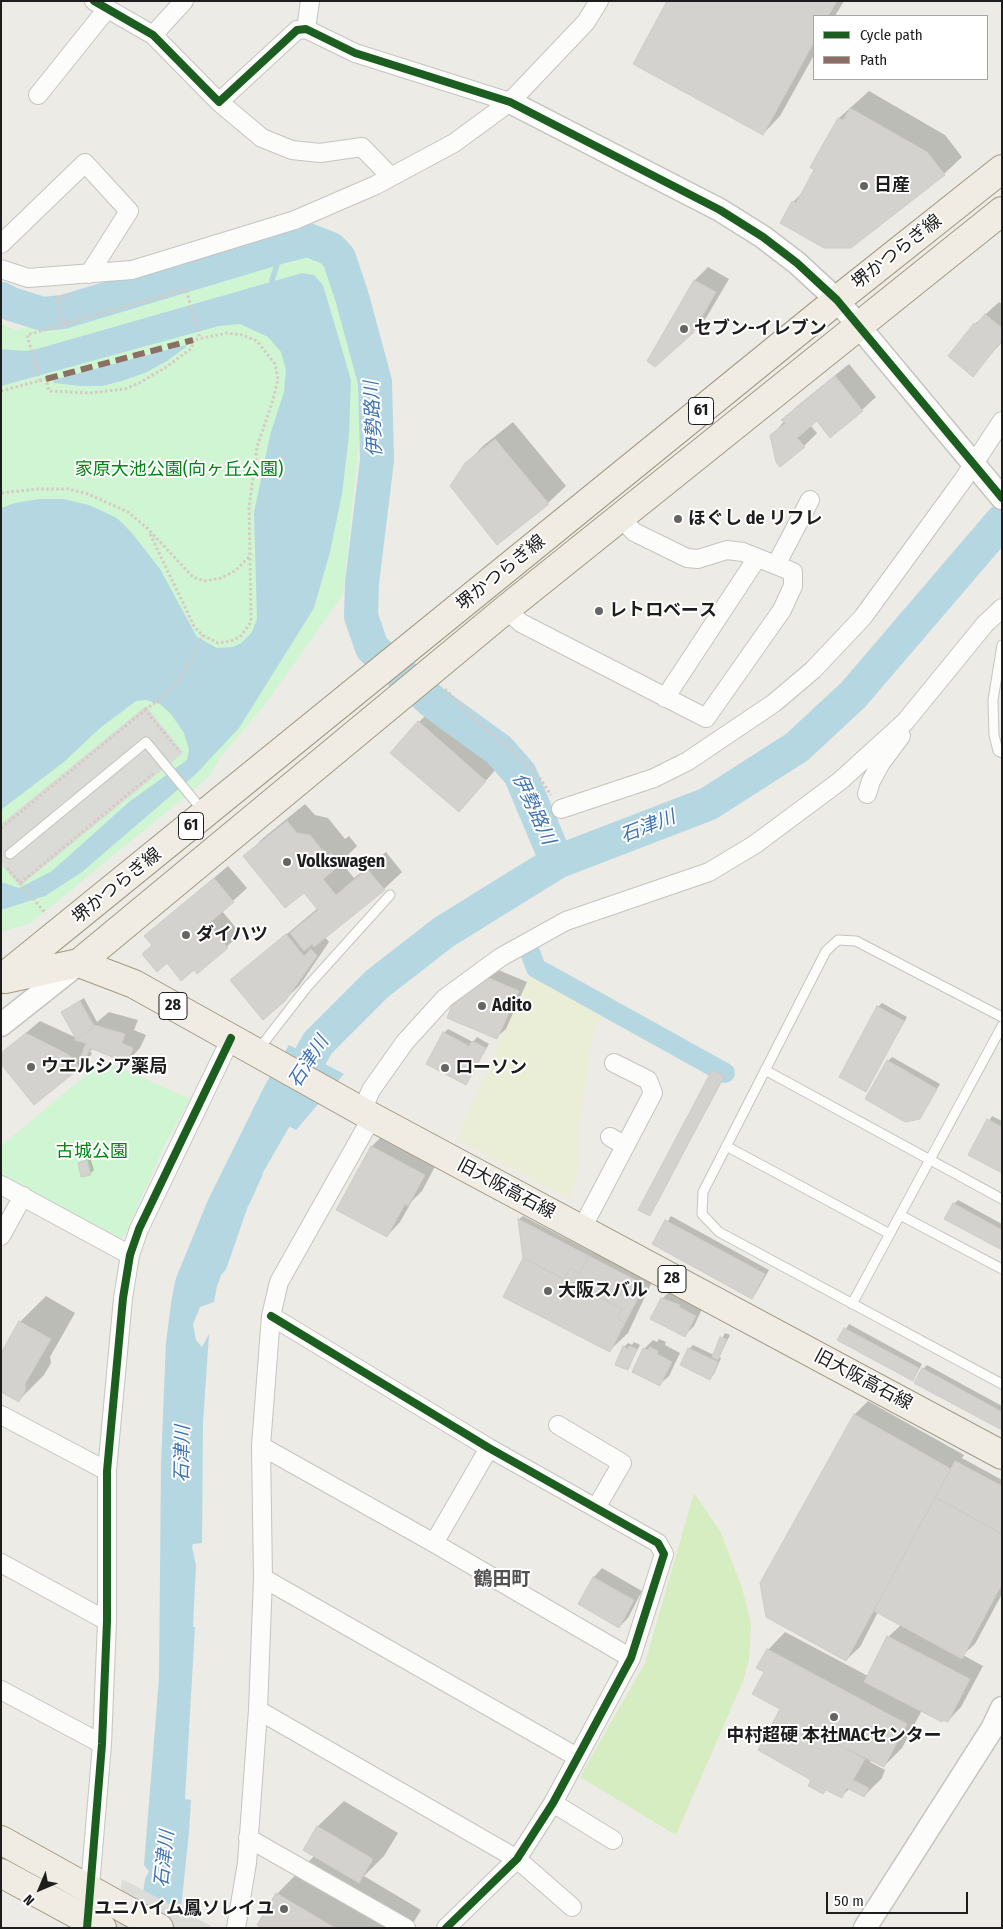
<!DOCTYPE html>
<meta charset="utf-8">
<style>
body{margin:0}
#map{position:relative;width:1003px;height:1929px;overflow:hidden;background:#ecebe5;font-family:"Fira Sans Condensed",sans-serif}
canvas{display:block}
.frame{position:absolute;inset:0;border:2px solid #1d1d1d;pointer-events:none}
.legend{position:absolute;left:813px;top:15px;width:175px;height:65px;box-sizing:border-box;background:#fff;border:1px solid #a5a5a5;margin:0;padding:6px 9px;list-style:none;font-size:15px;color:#1d1d1d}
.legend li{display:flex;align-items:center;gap:10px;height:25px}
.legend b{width:25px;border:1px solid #a5a5a5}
.north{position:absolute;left:15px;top:1864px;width:50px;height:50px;-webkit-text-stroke:4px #fff;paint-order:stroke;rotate:225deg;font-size:14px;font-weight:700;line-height:20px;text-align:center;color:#1d1d1d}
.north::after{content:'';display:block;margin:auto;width:18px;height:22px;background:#1d1d1d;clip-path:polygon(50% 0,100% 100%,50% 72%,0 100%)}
.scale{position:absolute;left:826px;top:1892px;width:142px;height:22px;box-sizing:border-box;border:2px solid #1d1d1d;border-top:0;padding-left:6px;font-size:15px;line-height:18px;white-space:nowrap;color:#1d1d1d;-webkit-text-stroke:4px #fff;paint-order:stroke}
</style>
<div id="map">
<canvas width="1003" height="1929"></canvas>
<div class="frame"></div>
<ul class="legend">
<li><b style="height:6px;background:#1b5e20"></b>Cycle path</li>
<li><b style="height:6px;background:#8d6e63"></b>Path</li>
</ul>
<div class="north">N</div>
<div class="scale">50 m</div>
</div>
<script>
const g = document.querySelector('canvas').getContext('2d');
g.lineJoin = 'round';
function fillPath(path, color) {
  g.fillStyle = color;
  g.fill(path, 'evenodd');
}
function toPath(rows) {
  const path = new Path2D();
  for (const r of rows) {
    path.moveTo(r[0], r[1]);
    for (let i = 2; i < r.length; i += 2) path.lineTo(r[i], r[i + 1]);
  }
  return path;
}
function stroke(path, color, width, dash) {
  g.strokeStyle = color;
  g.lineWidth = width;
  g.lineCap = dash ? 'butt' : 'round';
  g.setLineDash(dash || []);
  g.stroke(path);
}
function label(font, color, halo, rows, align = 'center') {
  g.font = font + ' "Fira Sans Condensed","Noto Sans JP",sans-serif';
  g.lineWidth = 4;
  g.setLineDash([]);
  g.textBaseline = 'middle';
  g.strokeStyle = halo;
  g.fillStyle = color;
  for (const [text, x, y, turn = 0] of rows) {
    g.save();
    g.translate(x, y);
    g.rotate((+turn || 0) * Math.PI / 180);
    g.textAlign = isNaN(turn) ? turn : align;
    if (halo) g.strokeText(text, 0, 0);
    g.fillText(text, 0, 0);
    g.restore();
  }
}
const farmland = toPath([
 [532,969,605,1010,596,1028,590,1052,579,1132,579,1166,570,1199,459,1140,455,1141]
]);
const grass = toPath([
 [694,1493,720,1531,742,1588,751,1624,749,1660,743,1681,676,1835,580,1777,645,1663]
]);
const park = toPath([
 [301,253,325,263,332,283,359,380,359,441,343,594,270,698,219,759,209,777,31,923,1,932,1,324,16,330,255,262],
 [106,1061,190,1099,165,1144,125,1235,118,1239,1,1174,1,1146,99,1064]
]);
const parking = toPath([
 [146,706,183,753,20,886,1,864,1,824]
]);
const water = toPath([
 [302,273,314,275,323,285,351,380,349,435,342,494,330,552,314,608,239,728,196,774,82,872,45,896,1,910,1,882,19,888,52,871,129,802,187,760,189,750,184,733,171,714,160,704,146,700,136,701,100,728,65,761,1,810,1,508,15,503,39,499,63,499,89,505,117,518,131,532,160,569,197,637,217,648,233,647,241,643,252,632,257,619,254,513,270,435,284,392,286,370,281,352,268,337,240,324,219,326,1,386,1,349,25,351,37,349],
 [186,345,186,347,167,361,145,373,122,381,102,386,80,386,54,383,53,380],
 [289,1045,344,1074,296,1130,273,1118,266,1120,267,1125,246,1161,247,1170,263,1174,249,1205,230,1201,226,1216,238,1230,217,1286,214,1302,200,1307,193,1324,196,1340,202,1347,209,1334,203,1423,202,1543,193,1544,192,1547,196,1565,193,1627,195,1627,185,1799,191,1800,189,1832,179,1928,138,1928,145,1879,149,1871,144,1865,159,1678,161,1464,166,1342,172,1297,176,1278,208,1200,265,1085]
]);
const pier = toPath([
 [385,637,441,694,420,711,363,656],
 [122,1879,211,1926,211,1928,116,1928]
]);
const shadow = toPath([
 [669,1,844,1,835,16,814,16,814,55,780,116,763,134],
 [869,91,945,135,962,157,944,174,851,247,793,202,803,192,816,170,811,167,839,118],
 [708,267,729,279,706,318,692,332,695,280],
 [999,302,1002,304,1002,342,972,375,949,356,975,324],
 [849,364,876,397,862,410,830,436,817,420,810,425,817,433,804,446,772,436,796,407],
 [513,422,566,486,548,503,466,464,484,445],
 [432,709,498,767,459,811,419,722],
 [305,804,315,815,328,818,345,839,349,836,357,846,341,862,354,878,386,852,402,872,384,889,325,937,329,942,299,986,284,1000,232,980,318,908,304,891,245,857,262,839],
 [228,866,247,888,222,911,241,934,198,972,153,944,146,936],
 [494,968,527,982,506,1029,497,1037,449,1018],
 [84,998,97,1022,109,1012,138,1020,134,1030,146,1035,140,1048,127,1062,94,1048,90,1051,92,1054,79,1067,1,1054,40,1021,77,1038,62,1012],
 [882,1003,907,1017,866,1090,878,1007],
 [448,1029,473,1042,477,1037,489,1044,466,1084,444,1033],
 [892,1057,940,1084,919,1118,888,1061],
 [717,1066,727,1072,650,1214,640,1209],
 [992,1116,1002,1121,1002,1172,970,1154],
 [385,1133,438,1161,422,1191,412,1201,400,1222,387,1236,338,1209,372,1146],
 [90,1157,94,1170,90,1174,79,1163],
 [958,1200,1002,1224,1002,1249,954,1204],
 [523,1216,594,1253,603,1243,657,1271,628,1333,610,1350,524,1259,519,1219],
 [671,1216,769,1270,756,1293,752,1297,654,1243],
 [671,1290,703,1307,694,1326,685,1335,662,1299],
 [46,1296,75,1313,50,1357,51,1363,44,1375,19,1400,1,1356,20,1322],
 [849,1324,922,1364,916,1375,912,1379,839,1340],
 [725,1333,730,1335,719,1357,721,1358,714,1374,710,1378,689,1349,693,1345,714,1355],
 [659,1339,666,1342,665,1345,680,1353,669,1376,660,1384,633,1371,644,1349,653,1340,657,1342],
 [634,1342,640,1345,627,1369,624,1347,628,1343,632,1345],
 [927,1365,1002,1406,1002,1429,923,1369],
 [868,1401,964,1455,962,1458,1002,1480,1002,1594,975,1644,963,1655,983,1666,961,1707,948,1721,922,1710,902,1748,884,1766,872,1759,870,1762,885,1770,882,1778,864,1796,850,1788,842,1796,782,1708,765,1671,768,1650,785,1632,868,1676,888,1637,901,1625,878,1612,860,1647,846,1660,761,1584,855,1414],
 [602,1568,642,1591,628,1618,619,1627,580,1603,594,1577],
 [344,1801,398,1833,384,1856,364,1876,421,1910,410,1928,264,1928,277,1894,315,1855,304,1849,318,1826]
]);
const stream = toPath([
 [272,280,283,246]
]);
const canal = toPath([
 [530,952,536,968,725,1073]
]);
const river = toPath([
 [1,299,11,304,43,314,63,312,283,246,308,240,331,249,339,258,352,297,375,382,377,460,362,583,361,616,372,648,433,702,499,750,520,774,557,862],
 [211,1261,239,1180,318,1043,377,984,444,932,557,862,708,804,797,747,853,695,1002,521]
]);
const building = toPath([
 [667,1,837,1,828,16,814,16,814,42,763,135,633,64,667,1],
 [850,108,927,152,945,175,851,248,824,248,780,223,792,201,796,203,814,170,810,167,838,118,843,120,850,108],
 [694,280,716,292,693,333,655,367,647,361,694,280],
 [985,314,1002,328,1002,340,973,377,948,356,974,323,976,325,985,314],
 [835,376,863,411,830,438,817,421,797,438,805,447,780,467,776,462,770,435,786,423,781,420,835,376],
 [495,439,549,504,497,545,450,486,465,463,495,439],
 [418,721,486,781,459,812,390,753,418,721],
 [287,821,297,833,310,835,327,856,331,853,340,865,323,879,336,895,367,869,385,890,314,947,312,944,304,951,290,933,318,910,304,893,285,908,243,856,287,821],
 [214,878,234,902,208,924,228,948,197,974,194,970,181,981,167,963,157,972,142,954,152,945,144,936,214,878],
 [286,934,304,956,311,949,317,956,285,1001,263,1020,230,980,286,934],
 [484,976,519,991,497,1039,447,1018,455,997,484,976],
 [80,1001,94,1026,92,1029,76,1039,61,1012,80,1001],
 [877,1006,904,1021,866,1092,839,1077,877,1006],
 [94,1025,125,1034,122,1043,133,1048,127,1063,90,1048,86,1058,81,1056,86,1043,74,1040,92,1029,94,1025],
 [443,1032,469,1046,472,1041,486,1048,466,1085,426,1064,443,1032],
 [26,1033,69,1055,80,1068,34,1105,1,1064,1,1053,26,1033],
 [887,1060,937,1089,920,1119,905,1122,865,1099,887,1060],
 [712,1070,724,1076,650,1216,638,1210,712,1070],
 [987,1119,1002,1127,1002,1173,968,1155,987,1119],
 [371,1146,425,1175,408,1206,405,1204,387,1237,336,1210,371,1146],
 [87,1160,91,1175,81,1177,78,1163,87,1160],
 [953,1203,1002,1230,1002,1250,944,1219,953,1203],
 [518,1219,589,1256,579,1273,570,1268,564,1279,523,1258,518,1219],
 [665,1220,765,1274,752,1299,652,1244,665,1220],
 [589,1256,645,1285,625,1323,617,1318,622,1309,564,1279,570,1268,579,1273,589,1256],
 [523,1258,622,1309,617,1318,625,1323,610,1352,503,1297,523,1258],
 [661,1298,680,1305,679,1307,696,1316,685,1337,650,1319,661,1298],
 [19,1321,51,1339,25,1384,26,1389,19,1402,1,1392,1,1353,19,1321],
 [844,1328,919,1368,913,1381,837,1340,844,1328],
 [720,1337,727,1339,718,1360,712,1357,720,1337],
 [623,1346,628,1349,629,1346,637,1349,628,1370,615,1365,623,1346],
 [650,1347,658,1351,657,1354,672,1362,660,1386,632,1372,643,1348,648,1350,650,1347],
 [688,1348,718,1362,710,1380,680,1365,688,1348],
 [922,1368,1002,1412,1002,1430,914,1383,922,1368],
 [854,1414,951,1469,846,1661,766,1617,760,1583,854,1414],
 [955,1461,1002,1486,1002,1534,935,1497,955,1461],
 [935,1497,1002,1534,1002,1584,962,1659,874,1611,935,1497],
 [593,1577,634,1600,619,1628,578,1604,593,1577],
 [887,1636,970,1679,948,1722,943,1720,942,1722,864,1682,887,1636],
 [767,1649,907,1724,884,1767,831,1741,865,1759,853,1780,869,1788,864,1797,847,1788,842,1798,826,1790,823,1794,808,1786,811,1780,758,1750,780,1709,752,1694,764,1672,756,1668,767,1649],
 [317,1826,373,1859,359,1883,303,1850,317,1826],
 [276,1893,335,1928,262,1928,257,1925,276,1893]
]);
const path = toPath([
 [64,323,57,299,72,294],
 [40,381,27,335,186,289,200,338],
 [1,391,46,379,49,391,88,393,125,389,141,382,166,367,192,348,193,340,227,333,243,335,257,341,275,364,278,379,273,400,257,447,249,508,250,556,235,571,221,578,204,581,193,577,148,529,128,512,88,494,68,489,37,489,1,493],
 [150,534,194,626,202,635,218,643,231,641,240,637,251,622,250,556],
 [445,689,468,713,535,771,551,795],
 [145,710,164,696,182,675,194,654,202,635],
 [1,828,145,710,180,752],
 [7,868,20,883,155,772],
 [20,883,46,914]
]);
const service = toPath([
 [1002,645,993,700,994,735,998,751,1002,753],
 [10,854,146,742,204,812],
 [1002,1017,856,941,838,940,826,951,703,1192,702,1214,719,1232,1002,1384],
 [258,1050,307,987,390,895],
 [765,1070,1002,1199],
 [726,1146,890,1234],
 [900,1215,1002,1269],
 [852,1304,1002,1026]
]);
const minor = toPath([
 [94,1,153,35,219,102,297,30,306,29,355,53,510,102],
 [306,29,310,1],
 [153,35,184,1],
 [38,95,107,9],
 [219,102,262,138,292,150,320,153,362,147,391,177],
 [1,244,85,163,129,211,89,274],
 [1,269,28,278,132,270,295,220,376,185,454,143,510,102,586,22,599,1],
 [776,565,810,500],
 [506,609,521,623,706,718,782,610,793,586,793,572,743,552,727,550,698,559,687,558,634,532,621,518],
 [665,698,757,558],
 [867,794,871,781,881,763,901,736],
 [561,809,654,778,688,761,774,703,813,670,863,617,963,480,1002,421],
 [362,1111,371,1090,405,1042,445,998,501,957,566,921,709,872,754,845,840,781,905,722,985,624,1002,608],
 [610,1137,624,1145],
 [1,1185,130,1255],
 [581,1230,653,1093,648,1080,614,1063],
 [1,1236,23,1196],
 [271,1316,489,1448,658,1543,664,1554,631,1658,553,1803,517,1859,446,1928],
 [1,1415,107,1471],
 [558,1425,622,1463,596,1508],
 [261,1446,434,1543,631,1658],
 [434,1543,489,1448],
 [1,1563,107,1621],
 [263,1578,577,1757],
 [1,1690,102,1744],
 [258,1710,517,1859,572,1907],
 [553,1803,613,1840],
 [248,1838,406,1928],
 [89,1898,102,1744,107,1621,107,1471,123,1298,130,1255,139,1229,231,1038],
 [236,1928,247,1863,258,1710,263,1578,261,1446,271,1316,279,1282,372,1117]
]);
const tertiary = toPath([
 [510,102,720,210,763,237,797,263,837,300,1002,498],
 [1,1025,78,964],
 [865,1928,992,1729,1002,1708]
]);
const primary = toPath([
 [79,963,506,609,1002,211],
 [1,979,837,300,1002,169],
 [5,979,79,963,134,984,372,1117,1002,1455],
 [1,1840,159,1928],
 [1,1873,102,1928]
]);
const quiet = toPath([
 [46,379,193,340]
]);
const cycleway = toPath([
 [94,1,153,35,219,102,297,30,306,29,355,53,510,102,720,210,763,237,797,263,837,300,1002,498],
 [271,1316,489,1448,658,1543,664,1554,631,1658,553,1803,517,1859,446,1928],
 [87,1928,102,1744,107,1621,107,1471,123,1298,130,1255,139,1229,231,1038]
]);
const markers = [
 [864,186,5,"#656563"],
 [684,329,5,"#656563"],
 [678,519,5,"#656563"],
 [599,611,5,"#656563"],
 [287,862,5,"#656563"],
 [186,935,5,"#656563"],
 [482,1006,5,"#656563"],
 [31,1067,5,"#656563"],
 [445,1068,5,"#656563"],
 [548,1291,5,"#656563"],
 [834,1717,5,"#656563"],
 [284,1909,5,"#656563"]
];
const shields = [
 [701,411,25],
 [191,826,25],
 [173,1006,28],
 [672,1279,28]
];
const shieldNames = [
 ["61",701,411],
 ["61",191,826],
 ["28",173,1006],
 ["28",672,1279]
];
const poiNames = [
 ["日産",874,186],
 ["セブン-イレブン",694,329],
 ["ほぐし de リフレ",688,519],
 ["レトロベース",609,611],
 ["Volkswagen",297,862],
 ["ダイハツ",196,935],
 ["Adito",492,1006],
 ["ウエルシア薬局",41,1067],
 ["ローソン",455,1068],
 ["大阪スバル",558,1291],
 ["中村超硬 本社MACセンター",834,1736,"center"],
 ["ユニハイム鳳ソレイユ",274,1909,"right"]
];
const streetNames = [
 ["堺かつらぎ線",897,252,-38],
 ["堺かつらぎ線",501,573,-39],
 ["堺かつらぎ線",117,886,-39],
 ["旧大阪高石線",506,1189,28],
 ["旧大阪高石線",863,1380,28]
];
const parkNames = [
 ["家原大池公園(向ヶ丘公園)",179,470],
 ["古城公園",92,1152]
];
const waterNames = [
 ["伊勢路川",374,419,-93],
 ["伊勢路川",533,809,65],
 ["石津川",648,827,-21],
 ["石津川",309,1062,-57],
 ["石津川",183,1454,-89],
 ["石津川",165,1859,-84]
];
const neighbourhoodNames = [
 ["鶴田町",502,1580]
];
fillPath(farmland, '#ebeed7');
fillPath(grass, '#d5edc1');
fillPath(park, '#d0f5d3');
fillPath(parking, '#dadad7');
fillPath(water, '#b5d7e2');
fillPath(pier, '#dcdcd9');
fillPath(shadow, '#0003');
stroke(stream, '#b5d7e2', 5.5);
stroke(canal, '#b5d7e2', 20);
stroke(river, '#b5d7e2', 34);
fillPath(building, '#d4d2ce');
stroke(building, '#cfccc6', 1);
stroke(service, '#c4c4c1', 11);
stroke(minor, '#c4c4c1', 20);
stroke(tertiary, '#c4c4c1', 25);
stroke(primary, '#a29a82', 30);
stroke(path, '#d7c9c4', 3, [2.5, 2.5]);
stroke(service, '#fcfcfb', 9);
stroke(minor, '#fcfcfb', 18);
stroke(tertiary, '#fcfcfb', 22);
stroke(primary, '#f0ece3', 28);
stroke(quiet, '#8d6e63', 6, [12, 6]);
stroke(cycleway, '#1b5e20', 8);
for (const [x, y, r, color] of markers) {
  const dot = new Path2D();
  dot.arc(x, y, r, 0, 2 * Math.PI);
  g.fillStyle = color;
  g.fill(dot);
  stroke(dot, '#fff', 2);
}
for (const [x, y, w] of shields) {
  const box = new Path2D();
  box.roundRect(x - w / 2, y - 13.5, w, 27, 4);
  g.fillStyle = '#fff';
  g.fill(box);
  stroke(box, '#1d1d1d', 1);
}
label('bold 16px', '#1d1d1d', null, shieldNames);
label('bold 18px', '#1d1d1d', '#fff', poiNames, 'left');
label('18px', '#1d1d1d', '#fff', streetNames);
label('18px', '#028515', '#fff', parkNames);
label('italic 19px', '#4174b5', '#fff', waterNames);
label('bold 19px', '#505050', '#fff', neighbourhoodNames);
</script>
